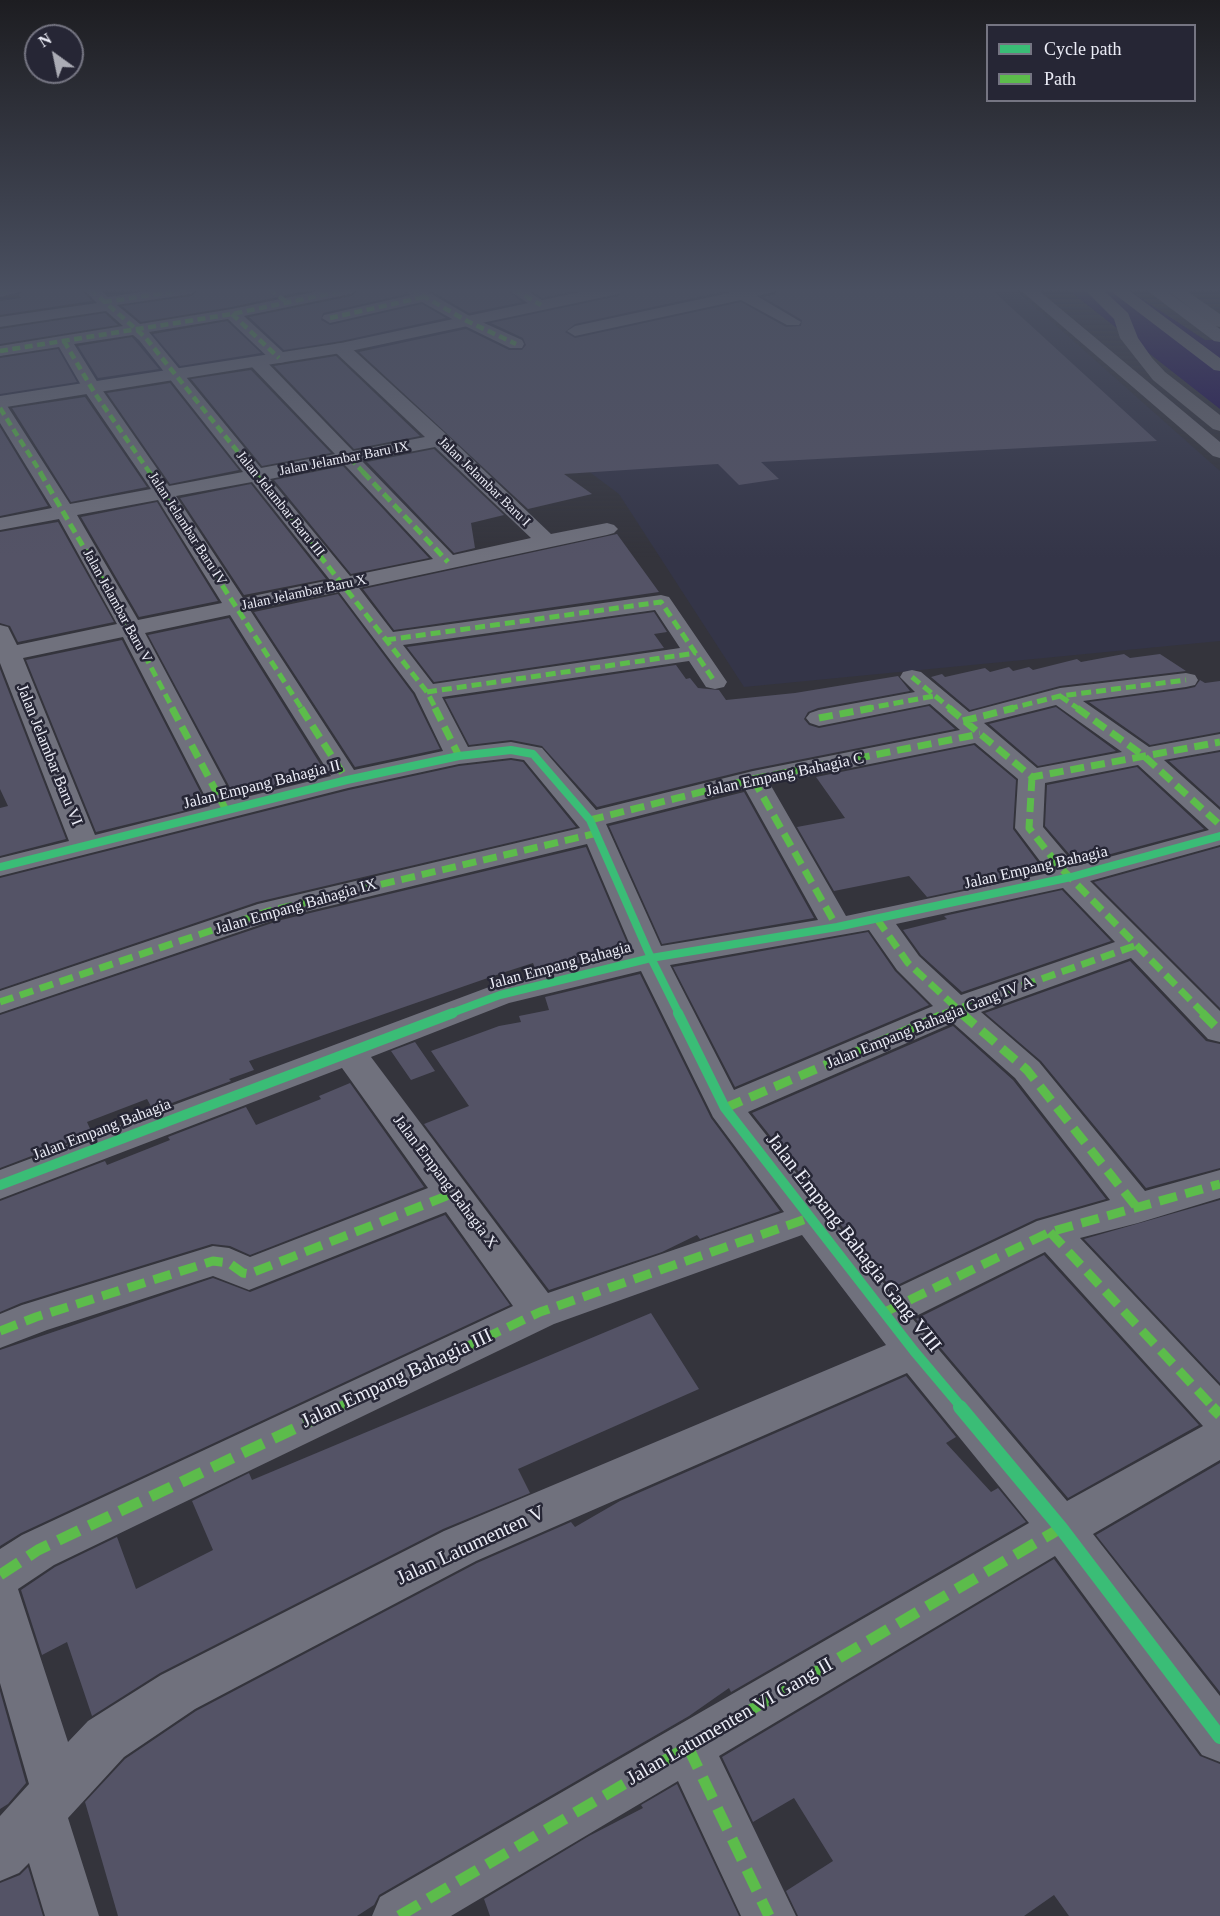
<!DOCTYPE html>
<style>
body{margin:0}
#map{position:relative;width:1220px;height:1916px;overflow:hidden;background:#34343c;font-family:"Times New Roman",serif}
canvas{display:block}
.legend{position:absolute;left:986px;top:24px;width:210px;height:78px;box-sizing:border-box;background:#262635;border:2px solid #757582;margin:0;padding:8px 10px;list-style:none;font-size:18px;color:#ebecf6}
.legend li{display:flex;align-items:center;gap:12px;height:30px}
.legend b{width:30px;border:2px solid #757582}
.north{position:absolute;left:24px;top:24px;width:60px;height:60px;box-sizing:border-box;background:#262635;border:2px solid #757582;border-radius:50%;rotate:327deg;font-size:16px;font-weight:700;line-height:24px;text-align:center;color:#ebecf6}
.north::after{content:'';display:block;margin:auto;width:21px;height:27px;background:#abacb5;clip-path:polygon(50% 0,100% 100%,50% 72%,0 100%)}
</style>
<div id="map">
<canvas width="1220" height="1916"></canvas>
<ul class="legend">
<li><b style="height:8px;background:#3abd76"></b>Cycle path</li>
<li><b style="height:8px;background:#5cbc4b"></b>Path</li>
</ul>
<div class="north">N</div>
</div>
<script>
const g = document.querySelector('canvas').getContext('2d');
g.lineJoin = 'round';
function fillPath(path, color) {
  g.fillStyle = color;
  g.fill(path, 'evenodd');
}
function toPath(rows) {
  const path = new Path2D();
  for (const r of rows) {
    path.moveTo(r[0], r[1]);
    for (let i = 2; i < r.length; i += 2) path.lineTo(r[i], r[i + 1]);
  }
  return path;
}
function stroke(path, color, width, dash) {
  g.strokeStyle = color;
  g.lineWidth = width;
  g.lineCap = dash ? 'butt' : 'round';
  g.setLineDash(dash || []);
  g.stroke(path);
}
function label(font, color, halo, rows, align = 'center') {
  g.font = font + ' "Times New Roman",serif';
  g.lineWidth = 5;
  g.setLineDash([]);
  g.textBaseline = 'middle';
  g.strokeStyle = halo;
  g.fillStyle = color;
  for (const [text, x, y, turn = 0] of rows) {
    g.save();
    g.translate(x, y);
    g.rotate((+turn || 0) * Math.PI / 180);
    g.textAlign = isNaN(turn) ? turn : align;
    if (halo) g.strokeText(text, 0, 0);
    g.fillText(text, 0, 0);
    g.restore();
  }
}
const built = toPath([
 [382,289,750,289,827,329,901,289,1015,289,1220,471,1220,641,744,687,619,494,440,360,403,366,354,339,0,402,0,359,267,317]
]);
const water = toPath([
 [1067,289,1127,289,1205,340,1220,340,1220,409]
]);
const building = toPath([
 [24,289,81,289,92,301,0,315,0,301,21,298,18,295],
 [200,289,315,289,232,307,141,322,122,306,191,296],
 [360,289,402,289,406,294,323,313,321,320,330,325,422,304,446,318,341,341,284,350,249,317,351,296],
 [428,289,505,289,522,302,469,313],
 [530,289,582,289,542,298],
 [628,289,726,289,726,291,575,324,565,332,575,338,741,302,786,327,801,326,802,320,763,297,775,294,778,289,991,289,1157,441,761,462,779,479,739,485,718,464,564,474,592,494,528,509,359,352,466,329,509,350,522,350,526,345,523,338,491,323,618,296],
 [105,313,118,325,0,344,0,329],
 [227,321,261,353,180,366,153,334],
 [132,337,159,369,98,378,78,346],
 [58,349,77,382,0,394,0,358],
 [336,356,420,436,354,449,274,366],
 [251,370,331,453,262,466,191,379],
 [170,383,239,470,170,484,107,393],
 [85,397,147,487,71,502,12,408],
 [0,427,48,506,0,516],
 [434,449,504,515,471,523,475,548,454,553,367,462],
 [343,466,429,558,351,574,274,480],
 [251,484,326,579,244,595,180,498],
 [157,502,218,601,139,617,81,517],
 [58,522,114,622,18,642,10,626,0,623,0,532],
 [617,534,659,592,394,630,363,589],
 [338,594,413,694,440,749,355,767,254,612],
 [654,612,667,632,654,634,664,648,434,682,407,647],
 [229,618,327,775,235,797,148,635],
 [122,640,207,805,96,832,26,660],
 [1124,654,1130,658,1160,654,1186,671,1060,686,970,710,931,677,942,674,945,677,985,668,990,672,1009,667,1013,671,1029,667,1033,670,1077,659,1081,662],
 [676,665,686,679,690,678,698,688,719,690,726,700,795,693,898,676,910,691,818,708,808,712,804,719,809,725,819,728,929,706,955,729,752,769,597,807,542,746,511,740,469,745,445,699],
 [0,669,66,839,0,856,0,808,8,806,0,789],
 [1200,680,1205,683,1220,681,1220,732,1150,745,1089,702,1186,689,1195,687],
 [1056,707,1116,751,1038,766,989,724],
 [974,745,1016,780,1013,829,1045,872,927,897,909,876,834,891,797,827,845,818,816,777],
 [1220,752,1220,807,1169,761],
 [511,760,523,762,576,827,257,902,0,989,0,878,349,790,459,766],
 [1137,767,1204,829,1077,863,1045,826,1047,785],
 [744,792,814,918,662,944,609,826],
 [586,847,630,950,537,973,533,963,505,972,249,1061,254,1070,229,1079,231,1081,153,1110,147,1099,87,1122,92,1133,0,1168,0,1015,281,920],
 [1220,847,1220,1008,1094,882],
 [1062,890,1111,941,962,992,921,955,903,930,947,919,944,916],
 [868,932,895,971,929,1005,735,1087,673,967],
 [1130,961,1206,1041,1220,1044,1220,1168,1146,1188,1041,1061,985,1013],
 [640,974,711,1118,780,1211,700,1239,697,1235,662,1252,549,1290,424,1124,469,1106,431,1051,499,1026,521,1022,519,1016,549,1010,545,997],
 [953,1026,1013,1080,1106,1199,1036,1219,891,1288,752,1113],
 [415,1042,435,1071,411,1080,391,1051],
 [350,1083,424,1187,250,1255,230,1246,212,1244,21,1303,0,1312,0,1201,105,1161,107,1165,170,1140,168,1137,246,1107,256,1125,321,1099,319,1096],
 [1220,1200,1220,1383,1084,1239],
 [445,1215,510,1305,21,1533,0,1546,0,1350,213,1278,250,1292],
 [1044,1255,1199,1425,1068,1498,916,1319],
 [651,1313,699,1389,518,1469,530,1493,443,1529,160,1673,92,1716,67,1642,42,1655,21,1590,55,1567,117,1537,136,1589,213,1550,192,1501,249,1473,252,1480],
 [906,1376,956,1437,946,1443,991,1492,998,1488,1026,1522,731,1692,729,1688,689,1716,379,1895,374,1905,357,1916,118,1916,85,1802,125,1759,196,1711,477,1563,571,1522,575,1527,620,1501],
 [1220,1463,1220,1692,1096,1535],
 [1054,1559,1200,1756,1220,1764,1220,1916,1069,1916,1054,1895,1024,1916,798,1916,786,1891,833,1861,794,1798,753,1822,722,1757],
 [0,1691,26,1783,8,1804,0,1809],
 [677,1784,739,1916,490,1916,484,1899,589,1836,643,1808,641,1805],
 [28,1867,43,1916,0,1916,0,1883,20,1875]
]);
const minor = toPath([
 [0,289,22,289,20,292,0,297,0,289],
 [83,289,100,289,108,297,158,289,198,289,191,294,117,305,140,324,232,309,328,289,358,289,351,294,244,316,285,354,287,358,285,362,279,363,273,362,228,319,149,332,261,468,335,454,251,366,248,362,251,358,257,357,263,358,353,451,425,437,335,352,333,348,335,344,341,343,347,344,448,436,551,534,607,523,614,525,618,529,614,533,607,535,359,588,393,632,661,595,669,597,727,682,724,687,715,689,706,687,689,661,442,697,468,747,511,742,542,748,596,810,753,771,960,730,930,704,819,726,810,723,806,718,810,713,819,710,915,692,900,677,903,672,912,670,921,672,969,712,1060,688,1186,673,1195,675,1198,680,1195,685,1186,687,1083,701,1149,747,1220,734,1220,750,1164,760,1220,810,1220,845,1090,881,1220,1011,1220,1042,1208,1039,1131,958,981,1012,1039,1062,1145,1191,1220,1170,1220,1198,1138,1223,1080,1238,1220,1386,1220,1460,1093,1534,1220,1696,1220,1762,1202,1755,1055,1556,719,1756,796,1916,741,1916,678,1781,451,1916,372,1916,380,1897,1029,1523,907,1373,476,1561,195,1709,124,1757,68,1818,99,1916,45,1916,29,1863,19,1873,0,1881,0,1816,29,1784,0,1683,0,1549,22,1535,513,1306,446,1212,249,1290,213,1276,47,1330,0,1348,0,1314,22,1305,213,1246,229,1248,250,1257,428,1188,342,1068,0,1199,0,1170,489,987,633,952,587,844,280,918,0,1013,0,991,258,904,580,828,524,760,511,758,459,764,348,788,0,876,0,858,69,841,0,663,0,625,8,627,17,645,117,624,59,519,0,530,0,518,52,508,0,423,0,403,6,404,70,504,151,489,85,392,59,347,0,356,0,346,123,326,106,311,0,327,0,317,97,303,83,289],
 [133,335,139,340,243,472,169,486,103,391,74,344,133,335],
 [435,447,531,538,453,555,362,461,435,447],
 [344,464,433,559,350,576,270,479,344,464],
 [252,482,330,580,243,598,176,496,252,482],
 [158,500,222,603,138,620,77,515,158,500],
 [339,592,415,693,443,751,354,770,250,610,339,592],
 [655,610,680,648,433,684,403,645,655,610],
 [230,615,331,776,234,800,145,633,230,615],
 [123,637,210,806,95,835,23,658,123,637],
 [1056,705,1122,752,1037,768,984,723,1056,705],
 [975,743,1018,779,1015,828,1049,873,846,916,770,784,975,743],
 [1138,765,1209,830,1076,866,1043,827,1045,783,1138,765],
 [745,789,818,920,661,946,606,824,745,789],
 [1063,888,1115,942,961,995,919,956,896,924,1063,888],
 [869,930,897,970,933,1006,734,1090,670,965,869,930],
 [641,971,713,1117,784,1212,548,1293,371,1057,509,1003,641,971],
 [953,1023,1015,1078,1110,1200,1037,1221,890,1291,748,1112,953,1023],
 [802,1235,886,1345,444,1531,161,1675,88,1721,68,1742,18,1589,54,1565,554,1324,802,1235],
 [1045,1252,1203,1426,1067,1501,912,1318,1045,1252],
 [404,289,423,289,473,318,522,340,524,344,522,348,510,348,461,324,422,302,330,323,322,318,324,315,411,295,404,289],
 [507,289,525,289,549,305,547,308,535,308,507,289],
 [728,289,776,289,774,292,757,296,801,322,799,325,787,325,741,300,575,336,567,331,575,326,729,293,728,289]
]);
const tertiary = toPath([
 [594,289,626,289,618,294,341,353,0,408,0,396,341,343,594,289]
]);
const trunk = toPath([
 [1019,289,1037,289,1220,442,1220,458,1213,456,1019,289],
 [1145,289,1164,289,1220,329,1220,342,1214,341,1145,289]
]);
const motorway = toPath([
 [1084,289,1102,289,1128,313,1138,338,1152,358,1165,372,1220,415,1220,431,1213,429,1153,380,1120,338,1114,319,1084,289],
 [1108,289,1127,289,1220,358,1220,371,1214,370,1108,289],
 [1165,289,1184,289,1220,314,1220,327,1214,326,1165,289]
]);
const quietFar4 = toPath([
 [90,289,145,337,255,473],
 [269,289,288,303],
 [411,289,467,321,516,344],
 [514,289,541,305],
 [0,292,15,289],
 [104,302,191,289],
 [232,314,279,358],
 [330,318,424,297],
 [64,341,94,392,150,473],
 [0,351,232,314,351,289],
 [0,408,41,473],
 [350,458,364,473]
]);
const quietFar3 = toPath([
 [40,472,131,629,173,709],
 [149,472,302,709],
 [254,472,427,692,436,709],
 [363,472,448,562],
 [386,640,661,602,715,682],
 [912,677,951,709],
 [427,692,696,653],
 [1060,696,1079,709],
 [864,709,934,696],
 [1008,709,1060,696,1186,680]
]);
const quietFar2 = toPath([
 [172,708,226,810],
 [301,708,347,780],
 [435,708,459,756],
 [949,708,1032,777,1220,742],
 [1077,708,1144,756,1220,825],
 [819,718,872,708],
 [963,721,1014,708],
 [1032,777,1029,828,1058,865,1204,1014],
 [753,779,837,927],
 [590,820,753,779,980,734],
 [877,919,908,963,963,1014],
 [0,1002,269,911,597,833],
 [943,1014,1137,945]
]);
const quietFar1 = toPath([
 [961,1013,1027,1070,1138,1209],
 [1202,1013,1220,1031],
 [725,1108,947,1013],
 [1050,1232,1214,1408],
 [885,1312,1050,1232,1220,1184],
 [0,1331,36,1317,213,1261,229,1263,243,1273,249,1274,454,1193],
 [337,1408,540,1312,809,1218]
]);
const quiet = toPath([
 [1212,1407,1220,1415],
 [0,1575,38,1550,340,1407],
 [688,1747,769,1916],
 [399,1916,1061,1528]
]);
const cyclewayFar2 = toPath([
 [0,867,347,780,459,756,511,750,533,754,590,820,651,958,679,1014],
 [449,1014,500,995,651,958,837,927,1071,877,1220,836]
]);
const cyclewayFar1 = toPath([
 [678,1013,725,1108,914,1351,962,1408],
 [0,1185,453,1013]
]);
const cycleway = toPath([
 [960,1407,1061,1528,1220,1737]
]);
const farStreetnames = [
 ["Jalan Jelambar Baru IX",344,459,-11],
 ["Jalan Jelambar Baru I",484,482,44],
 ["Jalan Jelambar Baru III",280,504,51],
 ["Jalan Jelambar Baru IV",187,529,57],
 ["Jalan Jelambar Baru X",304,593,-12],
 ["Jalan Jelambar Baru V",117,606,61]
];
const streetNames = [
 ["Jalan Jelambar Baru VI",49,755,68],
 ["Jalan Empang Bahagia C",785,775,-12],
 ["Jalan Empang Bahagia II",262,785,-14],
 ["Jalan Empang Bahagia",1036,868,-13],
 ["Jalan Empang Bahagia IX",296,907,-16],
 ["Jalan Empang Bahagia",560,966,-15],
 ["Jalan Empang Bahagia Gang IV A",930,1023,-22],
 ["Jalan Empang Bahagia",102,1130,-21],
 ["Jalan Empang Bahagia X",445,1182,53]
];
const nearStreetnames = [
 ["Jalan Empang Bahagia Gang VIII",853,1243,52],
 ["Jalan Empang Bahagia III",397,1379,-25],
 ["Jalan Latumenten V",471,1546,-25],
 ["Jalan Latumenten VI Gang II",730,1722,-30]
];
fillPath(built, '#343548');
fillPath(water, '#1f0d55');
fillPath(building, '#545366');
fillPath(minor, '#70717d');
fillPath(tertiary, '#70717d');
fillPath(trunk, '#6e6e78');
fillPath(motorway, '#6b6b73');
stroke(quietFar4, '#5cbc4b', 4.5, [8, 4.5]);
stroke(quietFar3, '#5cbc4b', 5, [10, 5]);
stroke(quietFar2, '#5cbc4b', 7, [14, 7]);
stroke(quietFar1, '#5cbc4b', 9, [18, 9]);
stroke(quiet, '#5cbc4b', 11, [23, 11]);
stroke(cyclewayFar2, '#3abd76', 8);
stroke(cyclewayFar1, '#3abd76', 10);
stroke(cycleway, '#3abd76', 14);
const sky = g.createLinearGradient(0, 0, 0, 558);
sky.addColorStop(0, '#1d1d21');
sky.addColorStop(0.52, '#4a5061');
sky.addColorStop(1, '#4a506100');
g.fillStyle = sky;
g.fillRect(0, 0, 1220, 558);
label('14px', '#ebecf6', '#262635', farStreetnames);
label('16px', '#ebecf6', '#262635', streetNames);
label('20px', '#ebecf6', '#262635', nearStreetnames);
</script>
